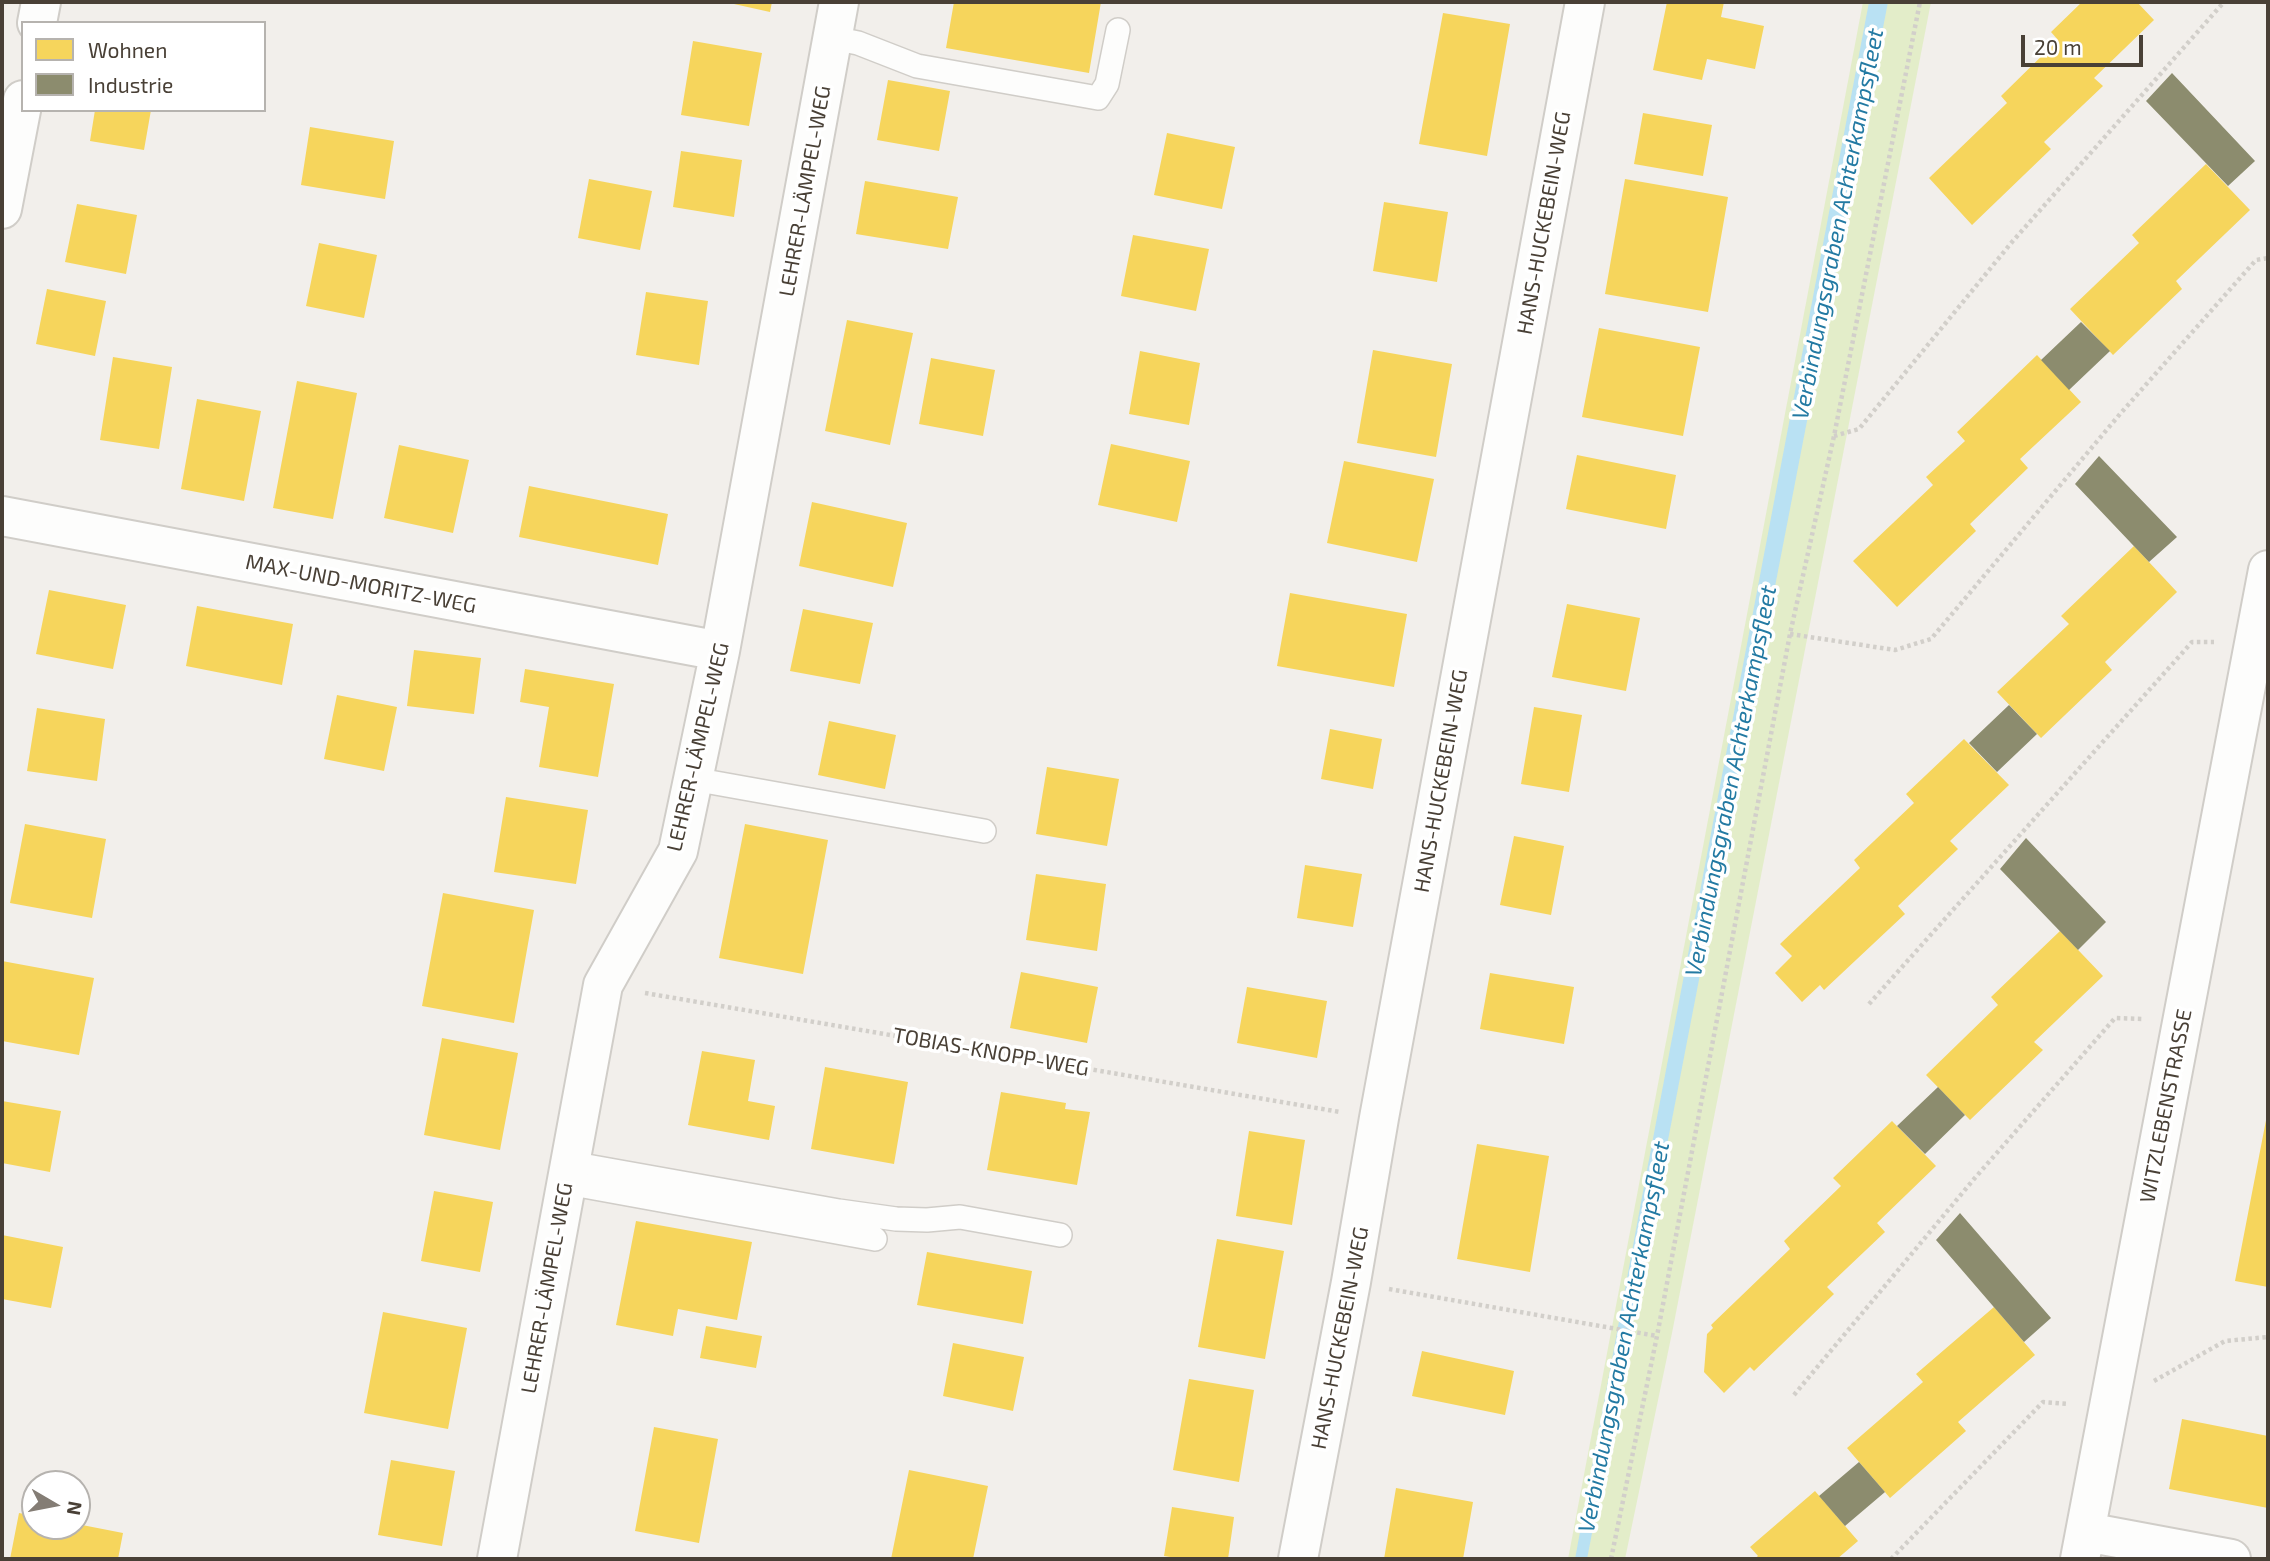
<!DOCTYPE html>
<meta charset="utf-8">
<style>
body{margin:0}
#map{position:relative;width:2270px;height:1561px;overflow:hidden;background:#f2efeb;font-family:"Exo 2",sans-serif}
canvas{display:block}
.frame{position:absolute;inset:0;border:4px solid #494036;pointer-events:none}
.legend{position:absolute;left:21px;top:21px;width:245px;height:91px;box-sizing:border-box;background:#fff;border:2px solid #b6b3af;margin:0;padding:9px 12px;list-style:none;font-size:21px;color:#494036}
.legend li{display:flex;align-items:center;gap:14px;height:35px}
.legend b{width:35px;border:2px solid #b6b3af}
.north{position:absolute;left:21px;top:1470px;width:70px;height:70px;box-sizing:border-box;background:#fff;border:2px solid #b6b3af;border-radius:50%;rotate:100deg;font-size:19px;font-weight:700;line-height:28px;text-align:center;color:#494036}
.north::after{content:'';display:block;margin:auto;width:24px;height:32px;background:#847d75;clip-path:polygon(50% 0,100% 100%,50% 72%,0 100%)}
.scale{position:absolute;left:2021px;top:35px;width:122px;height:32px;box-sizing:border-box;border:4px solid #494036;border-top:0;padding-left:9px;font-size:21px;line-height:24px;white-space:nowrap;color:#494036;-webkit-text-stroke:5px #fff;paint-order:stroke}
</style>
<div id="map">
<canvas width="2270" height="1561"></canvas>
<div class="frame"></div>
<ul class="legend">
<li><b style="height:19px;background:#f6d55c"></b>Wohnen</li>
<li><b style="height:19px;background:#8c8c6e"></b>Industrie</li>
</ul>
<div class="north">N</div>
<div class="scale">20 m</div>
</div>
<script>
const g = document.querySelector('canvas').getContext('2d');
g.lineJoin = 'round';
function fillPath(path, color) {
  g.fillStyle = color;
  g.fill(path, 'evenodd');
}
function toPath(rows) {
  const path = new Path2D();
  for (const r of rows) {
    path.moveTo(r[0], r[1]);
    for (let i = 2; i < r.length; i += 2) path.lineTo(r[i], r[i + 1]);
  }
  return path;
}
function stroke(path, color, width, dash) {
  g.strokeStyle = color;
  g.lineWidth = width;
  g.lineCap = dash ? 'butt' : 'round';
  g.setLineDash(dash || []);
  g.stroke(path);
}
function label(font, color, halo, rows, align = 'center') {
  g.font = font + ' "Exo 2",sans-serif';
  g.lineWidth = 7;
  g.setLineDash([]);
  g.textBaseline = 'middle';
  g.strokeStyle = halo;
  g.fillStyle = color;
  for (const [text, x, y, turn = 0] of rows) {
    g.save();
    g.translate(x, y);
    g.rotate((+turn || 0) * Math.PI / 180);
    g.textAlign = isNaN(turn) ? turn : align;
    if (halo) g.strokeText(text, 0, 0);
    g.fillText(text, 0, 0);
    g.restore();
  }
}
const green = toPath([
 [1863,2,1931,2,1672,1333,1625,1559,1568,1559]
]);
const water = toPath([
 [1869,2,1888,2,1587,1559,1575,1559,1647,1170]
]);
const homes = toPath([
 [725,2,772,2,770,12],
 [954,2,1101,2,1089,73,946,48],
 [1667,2,1724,2,1721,17,1764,26,1755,69,1707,59,1702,80,1653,70],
 [2082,2,2137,2,2154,20,2094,78,2103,86,2044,142,2051,149,1972,225,1929,178,2007,103,2001,96,2058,40,2051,32],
 [1443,13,1510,24,1487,156,1419,144],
 [693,41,762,53,749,126,681,115],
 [888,80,950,91,939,151,877,140],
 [95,110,151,110,144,150,90,141],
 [1643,113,1712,125,1703,176,1634,164],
 [310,127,394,141,385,199,301,185],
 [1167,133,1235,147,1222,209,1154,195],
 [681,151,742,160,734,217,673,207],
 [2206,164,2250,210,2176,281,2182,289,2113,355,2070,309,2139,243,2132,235],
 [589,179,652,191,640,250,578,238],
 [1625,179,1728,197,1708,312,1605,294],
 [865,181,958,197,948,249,856,234],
 [1384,202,1448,212,1437,282,1373,271],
 [77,204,137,215,126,274,65,262],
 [1133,235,1209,249,1196,311,1121,296],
 [319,243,377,255,364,318,306,306],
 [47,289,106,301,95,356,36,344],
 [646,292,708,301,699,365,636,355],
 [847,320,913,333,890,445,825,431],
 [1599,328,1700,347,1683,436,1582,417],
 [1373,350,1452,364,1436,457,1357,443],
 [1140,351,1200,363,1189,425,1129,414],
 [2037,355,2081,402,2020,459,2028,468,1970,524,1976,531,1897,607,1853,561,1933,485,1926,477,1965,441,1957,432],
 [113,357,172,367,159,449,100,440],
 [931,358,995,370,983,436,919,424],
 [297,381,357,393,333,519,273,508],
 [197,399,261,411,244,501,181,489],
 [1111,444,1190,461,1177,522,1098,505],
 [399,445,469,460,453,533,384,518],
 [1577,455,1676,475,1666,529,1566,509],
 [1344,461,1434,479,1417,562,1327,543],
 [529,486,668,514,658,565,519,537],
 [812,502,907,523,893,587,799,566],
 [2134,546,2177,592,2105,662,2112,670,2041,738,1997,692,2069,624,2061,616],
 [49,590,126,605,113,669,36,654],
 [1290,593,1407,614,1394,687,1277,666],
 [1567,604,1640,618,1626,691,1552,677],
 [197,606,293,624,282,685,186,666],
 [803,609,873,623,860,684,790,671],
 [414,650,481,658,474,714,407,706],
 [525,669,614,684,598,777,539,767,549,707,520,702],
 [337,695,397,707,384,771,324,759],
 [1534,707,1582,715,1569,792,1521,784],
 [37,708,105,719,97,781,27,771],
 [829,721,896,735,885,789,818,775],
 [1330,729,1382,739,1373,789,1321,779],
 [1964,739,2009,785,1950,841,1958,849,1898,906,1905,914,1824,990,1820,985,1802,1002,1775,973,1792,956,1780,944,1860,868,1854,860,1914,803,1906,794],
 [1047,767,1119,779,1107,846,1036,834],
 [506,797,588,810,576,884,494,872],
 [25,824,106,839,92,918,10,903],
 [745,824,828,840,803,974,719,958],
 [1514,836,1564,846,1551,915,1500,905],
 [1305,865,1362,874,1353,927,1297,918],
 [1036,874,1106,884,1097,951,1026,940],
 [443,893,534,910,514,1023,422,1006],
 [2060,931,2103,976,2034,1042,2043,1050,1970,1120,1926,1075,1998,1005,1991,997],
 [2,961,94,978,79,1055,2,1041],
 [1021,972,1098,987,1087,1043,1010,1028],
 [1490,973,1574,987,1564,1044,1480,1029],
 [1247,987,1327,1001,1317,1058,1237,1043],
 [442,1038,518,1053,500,1150,424,1135],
 [702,1051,755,1060,748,1101,775,1106,769,1140,688,1125],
 [825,1067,908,1082,894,1164,811,1149],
 [1001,1092,1066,1103,1065,1109,1090,1112,1077,1185,987,1170],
 [2,1101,61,1111,50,1172,2,1163],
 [2267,1115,2268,1115,2268,1287,2235,1281],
 [1892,1121,1936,1166,1877,1223,1885,1232,1827,1287,1834,1294,1754,1371,1750,1367,1724,1393,1704,1372,1707,1334,1713,1328,1711,1325,1790,1249,1784,1241,1841,1186,1833,1178],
 [1249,1131,1305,1140,1292,1225,1236,1216],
 [1477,1144,1549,1156,1530,1272,1457,1259],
 [434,1191,493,1202,480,1272,421,1261],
 [636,1221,752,1242,737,1320,678,1309,673,1336,616,1325],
 [2,1235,63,1247,51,1308,2,1299],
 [1217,1239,1284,1251,1265,1359,1198,1347],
 [927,1252,1032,1271,1023,1324,917,1305],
 [1994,1307,2035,1355,1958,1422,1966,1431,1890,1498,1847,1448,1923,1382,1916,1374],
 [383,1312,467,1328,448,1429,364,1413],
 [706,1326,762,1336,756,1368,700,1358],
 [953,1343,1024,1357,1013,1411,943,1396],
 [1422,1351,1514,1371,1505,1415,1412,1396],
 [1189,1379,1254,1390,1239,1482,1173,1470],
 [2182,1419,2268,1436,2268,1508,2169,1489],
 [654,1427,718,1439,699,1543,635,1531],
 [391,1460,455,1471,442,1546,378,1535],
 [909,1470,988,1486,973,1559,891,1559],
 [1396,1488,1473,1502,1463,1559,1384,1559],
 [1815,1491,1858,1541,1837,1559,1754,1559,1758,1556,1750,1547],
 [1172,1507,1234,1517,1228,1559,1183,1559,1164,1556],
 [19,1513,35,1516,35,1526,77,1526,77,1524,123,1533,118,1559,10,1559]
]);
const industry = toPath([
 [2172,73,2255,161,2228,186,2146,101],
 [2081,322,2110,351,2069,390,2041,360],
 [2099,456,2177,537,2149,562,2075,484],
 [2009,705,2037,734,1997,772,1969,743],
 [2026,838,2106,922,2078,950,2000,869],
 [1938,1087,1965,1115,1925,1154,1897,1126],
 [1960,1213,2051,1318,2024,1342,1936,1240],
 [1859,1462,1885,1492,1845,1526,1819,1496]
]);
const path = toPath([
 [1834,436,1859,429,2012,242,2224,2],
 [1790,634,1895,650,1931,639,2120,414,2256,260,2268,258],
 [645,993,1340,1112],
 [1869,1004,2192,642,2214,642],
 [1389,1289,1657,1336],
 [2154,1381,2225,1341,2268,1337],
 [1794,1395,1974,1179,2115,1018,2144,1019],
 [1611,1559,1657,1336,1790,634,1834,436,1920,2],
 [1891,1559,2043,1402,2068,1404]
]);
const lane = toPath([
 [833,38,858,43,917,66,1098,98,1107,84,1118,30],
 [693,779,984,831],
 [570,1163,839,1211,896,1219,927,1220,960,1217,1060,1235],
 [567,1183,875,1239]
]);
const street = toPath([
 [37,23,41,2],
 [2,209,23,100],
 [2,516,720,651],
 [2086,1532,2231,1559],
 [497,1559,603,985,678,851,720,651,839,2],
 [1298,1559,1351,1282,1379,1118,1585,2],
 [2080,1559,2268,570]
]);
const streetNames = [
 ["LEHRER-LÄMPEL-WEG",805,191,-80],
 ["HANS-HUCKEBEIN-WEG",1544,223,-80],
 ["MAX-UND-MORITZ-WEG",361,584,11],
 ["LEHRER-LÄMPEL-WEG",698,747,-77],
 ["HANS-HUCKEBEIN-WEG",1441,781,-80],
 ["TOBIAS-KNOPP-WEG",991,1052,10],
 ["WITZLEBENSTRASSE",2166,1106,-79],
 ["LEHRER-LÄMPEL-WEG",547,1288,-80],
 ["HANS-HUCKEBEIN-WEG",1340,1338,-79]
];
const waterNames = [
 ["Verbindungsgraben Achterkampsfleet",1838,224,-79],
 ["Verbindungsgraben Achterkampsfleet",1731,781,-79],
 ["Verbindungsgraben Achterkampsfleet",1624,1337,-79]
];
fillPath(green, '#e3edc9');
fillPath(water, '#b9e1f3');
fillPath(homes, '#f6d55c');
fillPath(industry, '#8c8c6e');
stroke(lane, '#d0cdc8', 26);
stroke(street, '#d0cdc8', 42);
stroke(path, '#d2cfca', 4.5, [3.5, 3.5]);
stroke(lane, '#fdfdfc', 23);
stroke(street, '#fdfdfc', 38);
label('21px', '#494036', '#fff', streetNames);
label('italic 23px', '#237aa3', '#fff', waterNames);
</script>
